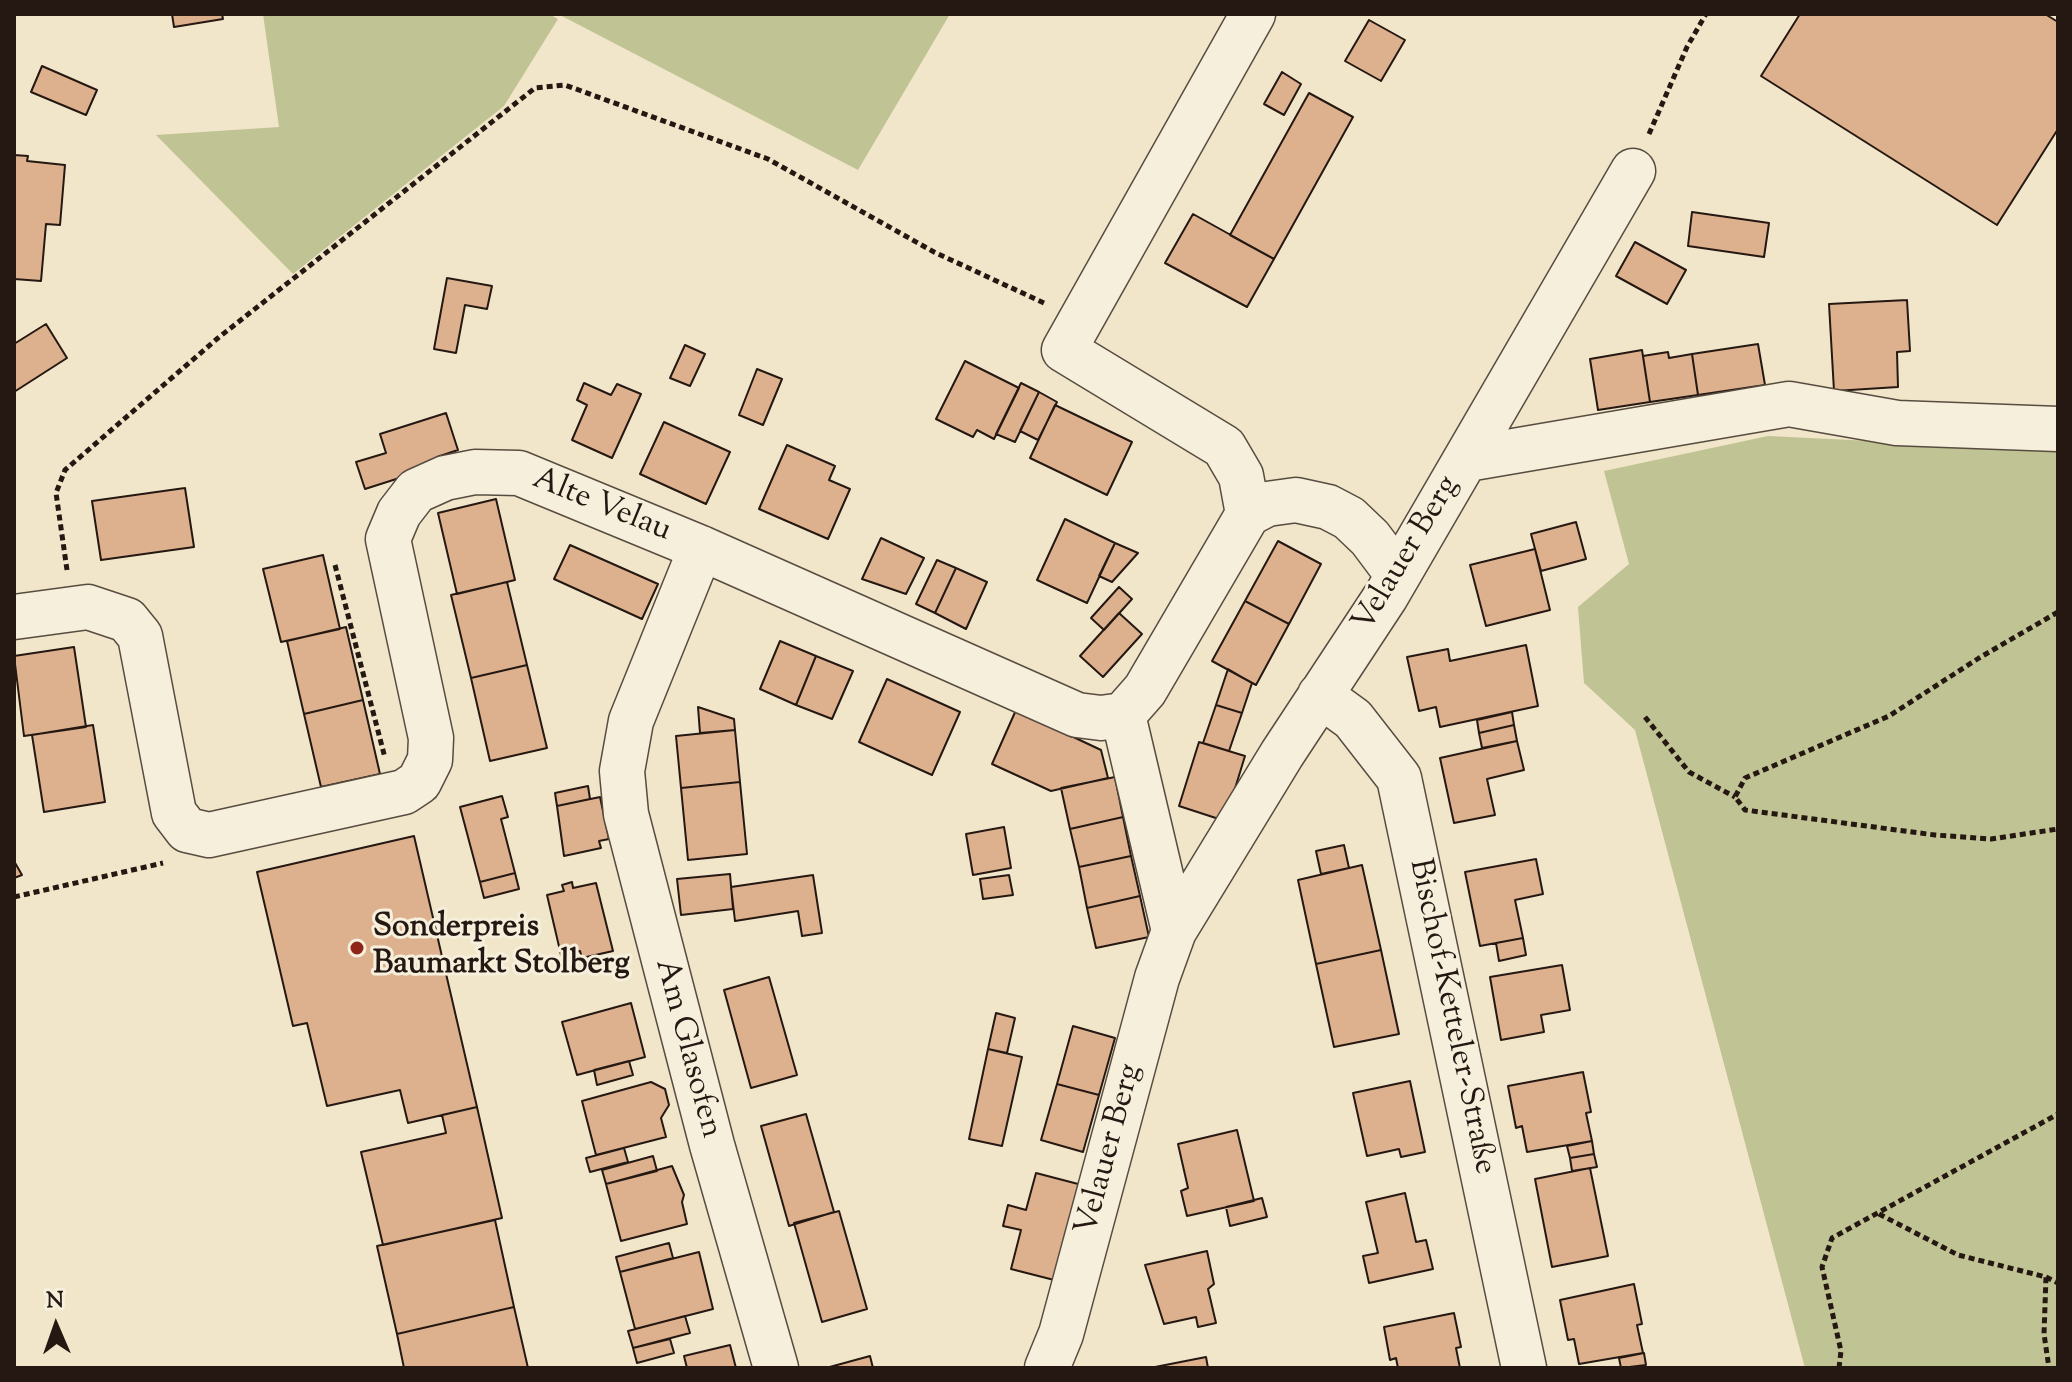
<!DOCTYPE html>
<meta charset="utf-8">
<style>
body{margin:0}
#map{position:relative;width:2072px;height:1382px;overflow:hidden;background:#f1e6c9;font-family:"Sorts Mill Goudy",serif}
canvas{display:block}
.frame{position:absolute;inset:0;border:16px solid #251812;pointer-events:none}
.north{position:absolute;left:16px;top:1286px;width:80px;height:80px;-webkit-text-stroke:6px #f6efdc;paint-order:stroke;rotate:358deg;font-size:22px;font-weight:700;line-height:32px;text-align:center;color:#251812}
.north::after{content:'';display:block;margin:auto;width:28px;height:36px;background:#251812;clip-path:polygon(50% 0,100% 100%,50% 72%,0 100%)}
</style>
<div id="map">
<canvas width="2072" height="1382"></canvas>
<div class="frame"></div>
<div class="north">N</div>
</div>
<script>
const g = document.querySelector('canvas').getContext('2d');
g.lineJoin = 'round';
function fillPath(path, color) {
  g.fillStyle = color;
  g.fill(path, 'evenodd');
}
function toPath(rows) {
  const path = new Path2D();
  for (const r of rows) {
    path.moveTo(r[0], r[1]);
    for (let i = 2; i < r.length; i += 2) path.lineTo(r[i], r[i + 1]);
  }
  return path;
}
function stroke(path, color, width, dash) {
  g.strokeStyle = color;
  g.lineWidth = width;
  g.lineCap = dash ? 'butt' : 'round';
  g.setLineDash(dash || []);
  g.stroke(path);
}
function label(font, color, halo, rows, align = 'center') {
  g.font = font + ' "Sorts Mill Goudy",serif';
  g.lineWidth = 6;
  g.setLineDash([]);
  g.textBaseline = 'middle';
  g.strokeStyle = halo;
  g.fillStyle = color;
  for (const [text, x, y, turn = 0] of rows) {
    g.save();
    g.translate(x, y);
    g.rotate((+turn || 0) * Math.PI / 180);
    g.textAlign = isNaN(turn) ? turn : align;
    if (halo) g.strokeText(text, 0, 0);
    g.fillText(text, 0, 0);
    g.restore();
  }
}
const green = toPath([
 [263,14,549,14,558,19,504,106,293,274,156,135,279,127],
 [558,14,950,14,858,170],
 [1768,436,2058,450,2058,1368,1805,1368,1635,730,1584,683,1578,607,1629,564,1604,471]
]);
const building = toPath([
 [172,14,222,14,223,19,174,27,172,14],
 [1800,14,2045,14,2058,22,2058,129,1997,225,1761,76,1800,14],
 [1369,20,1405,40,1381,81,1345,61,1369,20],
 [42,66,97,90,86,115,31,92,42,66],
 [1282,72,1301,84,1284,115,1264,104,1282,72],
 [1309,93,1353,117,1274,259,1230,235,1309,93],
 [14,155,28,156,27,161,65,165,60,225,46,224,41,281,14,279,14,155],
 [1692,212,1769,223,1764,257,1688,246,1692,212],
 [1193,214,1274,259,1247,307,1165,263,1193,214],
 [1635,242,1686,270,1667,304,1616,276,1635,242],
 [447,278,492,286,487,309,465,305,456,353,434,349,447,278],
 [1907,300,1910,351,1897,352,1898,387,1834,391,1829,304,1907,300],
 [46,324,67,358,14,392,14,344,46,324],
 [1758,344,1765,385,1698,395,1692,354,1758,344],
 [685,345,705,354,690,386,670,378,685,345],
 [1642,350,1650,402,1598,410,1590,359,1642,350],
 [1668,352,1669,358,1692,354,1698,395,1650,402,1643,356,1668,352],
 [965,361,1019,388,994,439,977,430,973,437,936,419,965,361],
 [757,369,782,379,763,425,739,415,757,369],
 [584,383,611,395,617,384,641,394,612,458,572,440,587,405,577,400,584,383],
 [1021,383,1039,392,1015,442,996,434,1021,383],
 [1039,392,1057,402,1038,440,1020,431,1039,392],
 [1055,405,1132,442,1107,495,1030,458,1055,405],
 [446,413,458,450,437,457,440,465,365,489,356,462,386,453,380,434,446,413],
 [664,422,730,452,706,504,640,474,664,422],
 [787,445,835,466,829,480,850,489,828,539,759,509,787,445],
 [185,488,194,547,101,560,92,501,185,488],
 [496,499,515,580,457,594,438,513,496,499],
 [1065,519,1115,543,1087,603,1037,580,1065,519],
 [1576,522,1586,559,1541,571,1531,534,1576,522],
 [881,538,924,558,906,594,862,579,881,538],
 [1278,541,1321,564,1289,624,1245,601,1278,541],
 [1115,543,1138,553,1112,582,1099,576,1115,543],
 [570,545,658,584,642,619,554,579,570,545],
 [1535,549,1550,610,1486,626,1470,565,1535,549],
 [323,555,340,629,281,642,263,569,323,555],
 [937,560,956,568,935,613,916,604,937,560],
 [956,568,987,582,966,629,935,613,956,568],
 [507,582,527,665,471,678,451,595,507,582],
 [1119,587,1132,599,1104,630,1091,618,1119,587],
 [1245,601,1289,624,1256,685,1212,661,1245,601],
 [1119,613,1142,634,1103,677,1080,656,1119,613],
 [346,627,363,700,304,714,287,641,346,627],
 [780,641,816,656,796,705,760,689,780,641],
 [1526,645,1538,706,1440,727,1436,707,1419,711,1407,657,1448,649,1450,661,1526,645],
 [74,647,86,727,24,736,14,656,74,647],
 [816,656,853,671,832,719,796,705,816,656],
 [527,665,547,748,490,761,471,678,527,665],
 [1228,669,1252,683,1242,713,1216,705,1228,669],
 [887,679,960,712,932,775,859,742,887,679],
 [363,700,380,774,321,787,304,714,363,700],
 [1216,705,1242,713,1229,751,1203,743,1216,705],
 [698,707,734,719,735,730,700,733,698,707],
 [1016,710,1101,750,1108,778,1051,791,992,764,1016,710],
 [1512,712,1514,725,1479,733,1477,720,1512,712],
 [93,725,105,802,44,812,32,735,93,725],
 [1514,725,1517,741,1482,748,1479,733,1514,725],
 [735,730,740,782,681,788,676,736,735,730],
 [1517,741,1524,770,1487,779,1495,815,1454,823,1440,758,1517,741],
 [1199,742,1245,756,1225,821,1179,806,1199,742],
 [1115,777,1123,817,1070,829,1061,788,1115,777],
 [740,782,747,854,688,860,681,788,740,782],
 [588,786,590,799,557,806,555,793,588,786],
 [502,796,508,817,501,819,515,873,480,882,460,807,502,796],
 [600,797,609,839,599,841,601,848,564,856,557,806,600,797],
 [1123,817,1131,856,1079,867,1070,829,1123,817],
 [1004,827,1011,868,973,875,966,834,1004,827],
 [414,836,477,1107,408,1123,400,1090,327,1106,307,1023,293,1026,257,872,414,836],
 [1344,845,1349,868,1321,874,1316,851,1344,845],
 [1131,856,1140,896,1087,908,1079,867,1131,856],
 [1536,859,1543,894,1515,900,1523,938,1480,946,1465,872,1536,859],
 [14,861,22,875,14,878,14,861],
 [1362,865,1381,950,1316,964,1298,880,1362,865],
 [515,873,519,889,484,898,480,882,515,873],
 [730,874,733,909,681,915,677,879,730,874],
 [813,875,822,933,802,936,798,911,735,921,731,887,813,875],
 [1009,875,1013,895,983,899,980,879,1009,875],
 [572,882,573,888,596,883,613,951,582,958,580,951,561,955,547,895,564,891,562,885,572,882],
 [1140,896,1149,937,1096,948,1087,908,1140,896],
 [1523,938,1526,955,1499,961,1496,943,1523,938],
 [1381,950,1399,1034,1334,1047,1316,964,1381,950],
 [1562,965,1570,1010,1541,1015,1544,1032,1501,1040,1490,977,1562,965],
 [769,977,797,1075,751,1088,724,990,769,977],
 [631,1003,645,1057,577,1075,562,1022,631,1003],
 [996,1013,1015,1018,1007,1053,988,1049,996,1013],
 [1073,1026,1115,1038,1099,1095,1057,1084,1073,1026],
 [988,1049,1022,1057,1002,1146,969,1139,988,1049],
 [629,1061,633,1075,597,1085,594,1070,629,1061],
 [1583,1072,1591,1112,1586,1113,1592,1141,1527,1152,1522,1126,1516,1128,1508,1086,1583,1072],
 [1410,1081,1425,1152,1401,1157,1399,1149,1367,1156,1353,1093,1410,1081],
 [651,1082,665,1089,669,1105,661,1118,666,1137,596,1155,582,1101,651,1082],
 [1057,1084,1099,1095,1083,1152,1041,1140,1057,1084],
 [477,1107,502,1218,383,1245,361,1152,446,1133,442,1115,477,1107],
 [806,1114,834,1212,789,1226,761,1126,806,1114],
 [1237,1130,1254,1201,1187,1216,1181,1191,1188,1188,1178,1144,1237,1130],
 [1592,1141,1594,1154,1570,1158,1567,1146,1592,1141],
 [624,1148,628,1162,590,1172,586,1158,624,1148],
 [1594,1154,1597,1167,1572,1171,1570,1158,1594,1154],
 [653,1156,657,1171,606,1184,602,1170,653,1156],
 [672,1166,684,1195,682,1202,687,1224,621,1241,606,1184,672,1166],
 [1590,1168,1608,1256,1552,1267,1535,1179,1590,1168],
 [1036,1173,1082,1185,1058,1281,1011,1269,1021,1230,1003,1226,1008,1205,1026,1210,1036,1173],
 [1405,1193,1416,1242,1426,1240,1433,1269,1369,1283,1363,1256,1378,1253,1366,1202,1405,1193],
 [1262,1198,1267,1217,1230,1226,1226,1207,1262,1198],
 [839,1211,867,1309,822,1322,794,1223,839,1211],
 [495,1220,514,1307,397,1334,377,1246,495,1220],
 [669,1243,673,1258,620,1272,616,1257,669,1243],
 [1207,1251,1214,1284,1208,1289,1216,1323,1198,1327,1196,1317,1164,1324,1145,1265,1207,1251],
 [699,1252,713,1309,635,1329,620,1272,699,1252],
 [1634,1284,1642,1324,1637,1325,1643,1353,1579,1364,1574,1339,1568,1340,1560,1300,1634,1284],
 [514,1307,528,1368,404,1368,397,1334,514,1307],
 [1454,1313,1461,1347,1456,1348,1460,1368,1398,1368,1396,1358,1390,1360,1384,1327,1454,1313],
 [685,1316,690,1333,633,1348,628,1331,685,1316],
 [670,1339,674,1353,637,1363,633,1348,670,1339],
 [730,1345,736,1368,687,1368,684,1356,730,1345],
 [1644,1353,1646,1365,1621,1368,1619,1358,1644,1353],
 [870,1356,873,1368,826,1368,870,1356],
 [1206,1357,1208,1368,1150,1368,1206,1357]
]);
const path = toPath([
 [1649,134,1687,47,1706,14],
 [335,565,385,758],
 [67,570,56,493,65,470,218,338,535,88,565,85,768,159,934,252,1044,303],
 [2058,612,1979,658,1889,716,1745,778,1735,797,1745,810,1935,835,1991,839,2058,829],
 [1645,717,1689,772,1735,797],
 [14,897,163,863],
 [1879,1214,1958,1255,2046,1277,2044,1334,2049,1368],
 [2046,1277,2058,1283],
 [1839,1368,1841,1351,1822,1267,1832,1238,2058,1114]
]);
const minor = toPath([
 [1467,459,1789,404,1897,423,2058,429],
 [1248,514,1241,476,1224,447,1064,350,1253,14],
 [701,548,631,721,622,771,626,814,712,1145,776,1368],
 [14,617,88,607,127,620,140,636,174,813,187,830,209,835,404,792,419,782,430,760,431,738,388,539,399,513,416,491,445,478,475,472,519,473,701,548,1077,715,1101,718,1123,715,1145,690,1248,514,1267,504,1296,500,1328,507,1349,518,1370,538,1397,574],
 [1320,695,1353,719,1399,778,1524,1368],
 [1123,715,1174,931],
 [1047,1368,1061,1334,1157,978,1174,931,1282,754,1386,596,1633,171]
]);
const markers = [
 [357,948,8,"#8f2418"]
];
const streetNames = [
 ["Alte Velau",601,507,22],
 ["Velauer Berg",1408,555,-59],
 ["Bischof-Ketteler-Straße",1450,1017,78],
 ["Am Glasofen",686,1049,75],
 ["Velauer Berg",1111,1150,-75]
];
const poiNames = [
 ["Sonderpreis",373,930],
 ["Baumarkt Stolberg",373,967]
];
fillPath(green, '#c0c393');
fillPath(building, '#ddb18e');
stroke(building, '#251812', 2);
stroke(minor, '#584c40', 47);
stroke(path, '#251812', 5, [6, 4]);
stroke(minor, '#f6efdc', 44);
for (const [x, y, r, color] of markers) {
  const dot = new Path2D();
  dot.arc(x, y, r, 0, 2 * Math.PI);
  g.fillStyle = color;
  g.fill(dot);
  stroke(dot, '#f6efdc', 3);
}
label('32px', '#251812', '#f6efdc', streetNames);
label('bold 32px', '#251812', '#f6efdc', poiNames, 'left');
</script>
